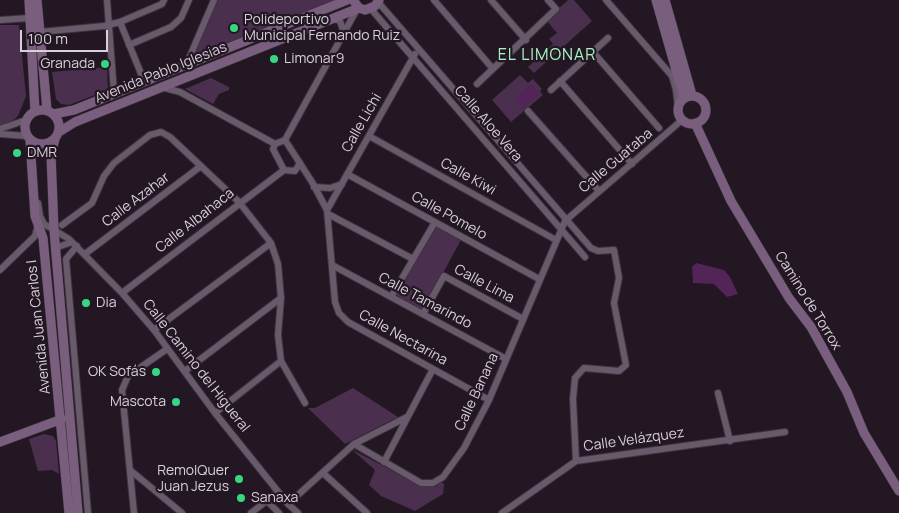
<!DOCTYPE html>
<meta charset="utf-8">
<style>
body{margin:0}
#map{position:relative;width:899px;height:513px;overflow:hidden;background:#231724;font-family:Manrope,sans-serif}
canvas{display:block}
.scale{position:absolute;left:20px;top:30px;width:88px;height:22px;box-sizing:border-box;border:2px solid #d8d0d9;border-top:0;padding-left:6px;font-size:15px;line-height:18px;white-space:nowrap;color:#d8d0d9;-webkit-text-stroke:4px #231724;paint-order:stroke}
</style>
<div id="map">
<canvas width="899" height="513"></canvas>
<div class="scale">100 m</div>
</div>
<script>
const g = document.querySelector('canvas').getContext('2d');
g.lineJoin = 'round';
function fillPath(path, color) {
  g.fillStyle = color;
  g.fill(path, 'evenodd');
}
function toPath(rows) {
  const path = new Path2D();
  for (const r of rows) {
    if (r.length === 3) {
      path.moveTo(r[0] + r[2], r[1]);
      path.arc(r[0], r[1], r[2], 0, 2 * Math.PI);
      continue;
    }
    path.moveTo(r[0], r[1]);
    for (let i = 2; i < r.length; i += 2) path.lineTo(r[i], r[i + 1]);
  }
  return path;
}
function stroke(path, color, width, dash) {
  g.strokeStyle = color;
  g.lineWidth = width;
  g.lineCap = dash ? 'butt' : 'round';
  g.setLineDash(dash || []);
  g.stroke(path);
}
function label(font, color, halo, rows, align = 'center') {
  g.font = font + ' Manrope,sans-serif';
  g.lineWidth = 4.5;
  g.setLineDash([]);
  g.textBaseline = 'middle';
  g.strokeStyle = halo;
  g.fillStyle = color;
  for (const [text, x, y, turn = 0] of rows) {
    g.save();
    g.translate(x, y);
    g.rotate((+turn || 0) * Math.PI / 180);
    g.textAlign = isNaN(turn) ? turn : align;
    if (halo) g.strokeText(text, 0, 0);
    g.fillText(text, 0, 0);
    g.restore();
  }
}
const green = toPath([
 [217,0,335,0,192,57],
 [568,0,574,0,592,21,534,73,528,67,553,44,549,39,557,33,546,20],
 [0,25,19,25,26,96,18,116,9,124,0,125],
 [107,67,108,90,69,105,61,104,56,99,52,72],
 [520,75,528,83,533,79,542,89,540,91,543,95,511,122,492,100],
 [211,78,229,87,229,90,219,94,213,104,185,89],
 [435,224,462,238,422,312,394,296],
 [353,388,398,417,345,444,308,408,315,408],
 [44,434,53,436,56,441,59,474,52,470,38,471,29,439],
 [351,449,423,487,435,487,441,482,444,484,443,494,415,511,381,496,369,485,375,470]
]);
const water = toPath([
 [531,84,540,94,523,108,515,99],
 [696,263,724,270,730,277,738,294,727,297,714,284,693,283,692,267]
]);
const street = toPath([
 [107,0,114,92],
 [434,0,493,69],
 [491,0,526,40],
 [606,0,672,76,676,90,678,107],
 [378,2,591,248,598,251,614,250,619,278,614,303,626,365,619,371,584,368,575,378,573,399,576,461],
 [371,9,585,257],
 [334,19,340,21,344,33],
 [0,20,30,18],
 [120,22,144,81],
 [40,32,104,26,120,22,162,4,164,0],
 [129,45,171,27,181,18,189,0],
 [593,52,659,128],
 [187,63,214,0],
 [560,81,632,164],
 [477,84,556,9,548,0],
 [161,87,180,92,275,144],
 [551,90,608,38],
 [528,111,599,191],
 [0,129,26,120],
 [0,134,27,136],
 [369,136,556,240],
 [285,140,356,11],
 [300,163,295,171,284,170,273,149,275,144,285,140,312,182,327,210,335,302,339,313,348,322,489,400],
 [347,174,539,279],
 [314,187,330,188,342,184],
 [38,203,40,216,44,224,69,239,122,293,154,330,215,413,288,504,298,513],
 [327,210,415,54],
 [328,214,413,259],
 [62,225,92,203,104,176,114,163,150,135,161,132,170,137,239,202,271,243,278,264,281,298,278,335,281,361,305,403],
 [77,246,66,259,88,513],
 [55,248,72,242],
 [85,254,201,166],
 [332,265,506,359],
 [0,270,35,236,38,225],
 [122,293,284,170],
 [391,297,435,222],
 [423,314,444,276,523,319],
 [154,330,271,243],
 [185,371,281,298],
 [718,393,730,441],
 [215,413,281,361],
 [354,444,421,483,433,483,443,477,464,448,489,400,565,221,682,120],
 [384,462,433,369],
 [130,470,182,513],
 [323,473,367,513],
 [267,501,279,513],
 [288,504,354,444,407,417],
 [134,513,122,390,128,376,167,349],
 [251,513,278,492],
 [502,513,576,461,785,432]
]);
const secondary = toPath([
 [29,0,35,111],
 [37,0,47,110],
 [353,0,359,8,365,10,375,6,379,0],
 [656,0,684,98],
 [665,0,692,95],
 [692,110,14],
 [42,127,17],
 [54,114,74,110,347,0],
 [695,123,731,201,789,298,811,327,847,392,864,433,899,491],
 [59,132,75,122,359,8],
 [55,139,51,155,54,230,78,513],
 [30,140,35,216,43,238,69,513],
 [0,442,62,419]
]);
const markers = [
 [234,28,5,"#35d881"],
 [274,59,5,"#35d881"],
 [105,64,5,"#35d881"],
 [17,153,5,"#35d881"],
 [86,303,5,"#35d881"],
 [156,372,5,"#35d881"],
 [176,402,5,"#35d881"],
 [239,479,5,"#35d881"],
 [241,498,5,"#35d881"]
];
const poiNames = [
 ["Polideportivo",244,20],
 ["Municipal Fernando Ruiz",244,36],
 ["Limonar9",284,59],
 ["Granada",95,64,"right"],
 ["DMR",27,153],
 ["Dia",96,303],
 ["OK Sofás",146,372,"right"],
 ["Mascota",166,402,"right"],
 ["RemolQuer",229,471,"right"],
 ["Juan Jezus",229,487,"right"],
 ["Sanaxa",251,498]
];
const streetNames = [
 ["Avenida Pablo Iglesias",161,73,-22],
 ["Calle Lichi",362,123,-60],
 ["Calle Aloe Vera",488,124,49],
 ["Calle Guataba",616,161,-40],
 ["Calle Kiwi",468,177,29],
 ["Calle Azahar",136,200,-37],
 ["Calle Pomelo",449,216,29],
 ["Calle Albahaca",195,221,-38],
 ["Calle Lima",484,284,28],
 ["Calle Tamarindo",425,301,28],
 ["Camino de Torrox",808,301,58],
 ["Avenida Juan Carlos I",39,327,-96],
 ["Calle Nectarina",403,338,29],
 ["Calle Camino del Higueral",196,366,52],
 ["Calle Banana",477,392,-65],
 ["Calle Velázquez",634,440,-8]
];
const quarterNames = [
 ["EL LIMONAR",547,56]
];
fillPath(green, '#4a2f4e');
fillPath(water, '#522458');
stroke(street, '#3d343e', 8);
stroke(secondary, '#3d343e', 10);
stroke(street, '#695a6b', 6);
stroke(secondary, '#7a5e7e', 9);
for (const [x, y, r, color] of markers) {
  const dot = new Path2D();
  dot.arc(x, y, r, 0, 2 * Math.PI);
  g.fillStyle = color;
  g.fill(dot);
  stroke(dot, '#231724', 2);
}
label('14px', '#d8d0d9', '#231724', poiNames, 'left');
label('14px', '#d8d0d9', '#231724', streetNames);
g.letterSpacing = '1px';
label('16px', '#aaf4c2', '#231724', quarterNames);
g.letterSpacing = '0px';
</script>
